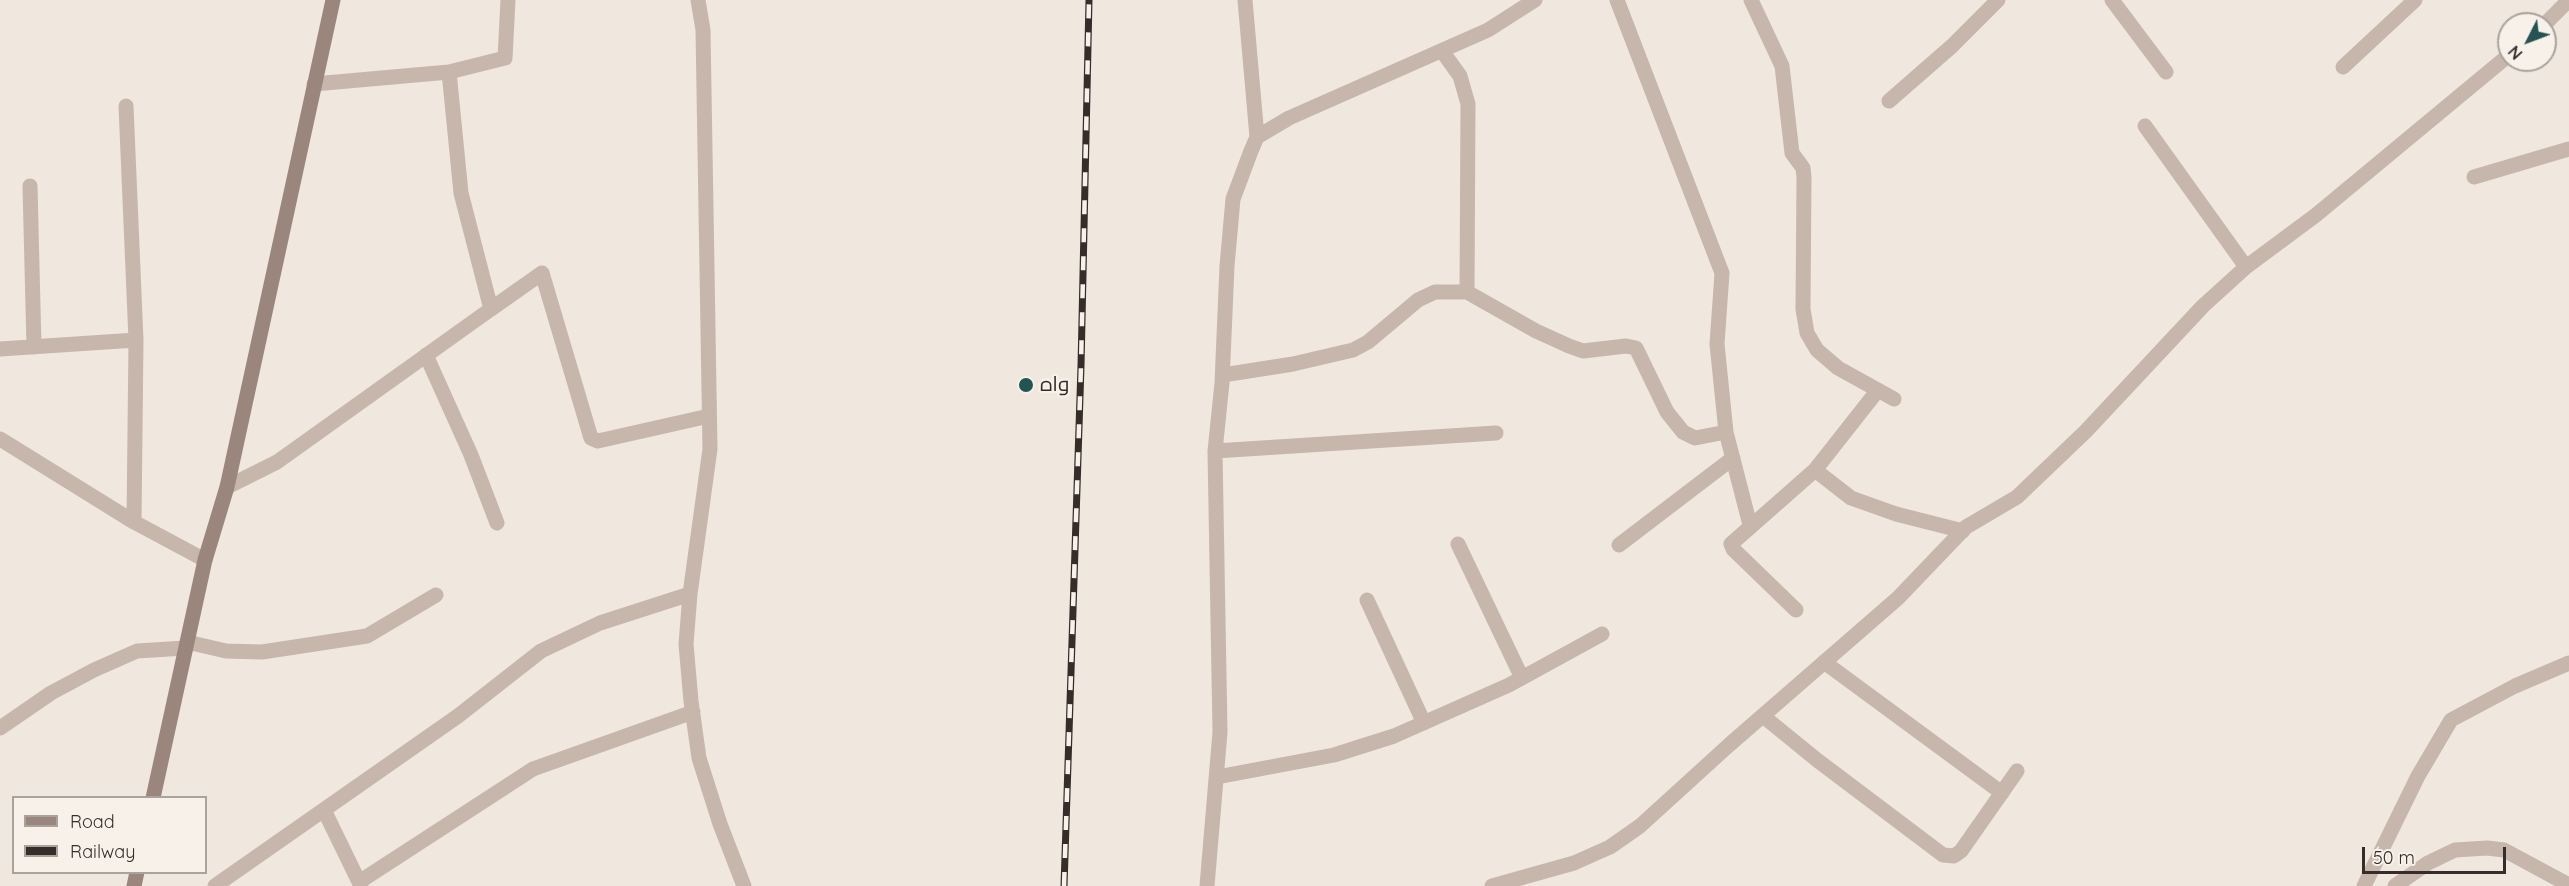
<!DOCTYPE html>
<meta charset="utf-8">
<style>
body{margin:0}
#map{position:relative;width:2569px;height:886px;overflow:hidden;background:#f0e7de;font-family:Quicksand,sans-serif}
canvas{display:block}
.legend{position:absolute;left:12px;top:796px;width:195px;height:78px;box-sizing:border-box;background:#f8f1ea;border:2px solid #aaa39d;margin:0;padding:8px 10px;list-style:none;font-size:18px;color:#362d2a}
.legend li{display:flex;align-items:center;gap:12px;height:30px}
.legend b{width:30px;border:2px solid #aaa39d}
.north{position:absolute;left:2497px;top:12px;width:60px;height:60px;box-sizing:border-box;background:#f8f1ea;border:2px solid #aaa39d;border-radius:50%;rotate:228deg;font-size:16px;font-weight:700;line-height:24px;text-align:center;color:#362d2a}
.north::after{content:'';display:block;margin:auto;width:21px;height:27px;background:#235353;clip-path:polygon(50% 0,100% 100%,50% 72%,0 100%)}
.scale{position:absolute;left:2362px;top:847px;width:144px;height:27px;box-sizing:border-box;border:3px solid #362d2a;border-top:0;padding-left:8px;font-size:18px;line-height:21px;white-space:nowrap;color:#362d2a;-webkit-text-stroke:4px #f8f1ea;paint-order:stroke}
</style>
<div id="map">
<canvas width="2569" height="886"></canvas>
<ul class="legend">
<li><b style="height:8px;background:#9b867d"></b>Road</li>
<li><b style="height:8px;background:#362d2a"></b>Railway</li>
</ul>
<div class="north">N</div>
<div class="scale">50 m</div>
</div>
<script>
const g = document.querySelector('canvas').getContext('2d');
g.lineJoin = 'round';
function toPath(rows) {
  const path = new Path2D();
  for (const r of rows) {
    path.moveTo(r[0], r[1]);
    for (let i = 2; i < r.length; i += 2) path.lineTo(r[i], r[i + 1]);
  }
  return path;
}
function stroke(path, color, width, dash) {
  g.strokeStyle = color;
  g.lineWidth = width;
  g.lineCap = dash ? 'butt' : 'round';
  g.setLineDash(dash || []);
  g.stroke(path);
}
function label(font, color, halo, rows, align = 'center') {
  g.font = font + ' Quicksand,Cairo,sans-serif';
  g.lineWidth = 4.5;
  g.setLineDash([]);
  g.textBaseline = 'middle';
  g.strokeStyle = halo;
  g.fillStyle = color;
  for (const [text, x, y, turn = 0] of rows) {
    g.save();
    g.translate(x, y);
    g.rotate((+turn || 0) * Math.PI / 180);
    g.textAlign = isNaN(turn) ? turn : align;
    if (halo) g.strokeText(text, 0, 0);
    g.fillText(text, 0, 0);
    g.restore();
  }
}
const street = toPath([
 [698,0,703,30,710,449,690,594,686,644,691,701,699,758,720,824,744,886],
 [1245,0,1257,137],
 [1617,0,1722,273,1717,344,1726,432,1750,525],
 [1751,0,1782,66,1792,153,1803,168,1804,177,1803,309,1807,333,1817,350,1838,368,1894,399],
 [2112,0,2166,72],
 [2545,24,2569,0],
 [1442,51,1460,76,1468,104,1467,292],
 [2343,67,2415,0],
 [449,72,461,193,491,309,542,273,591,438,598,441,709,416],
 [314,84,449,72,505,58,508,0],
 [1889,101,1952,46,1998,0],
 [2145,126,2246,267],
 [2474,177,2569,149],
 [30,186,34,347],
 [0,349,136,340],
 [426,355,471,455,497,523],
 [1223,375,1293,364,1353,350,1368,342,1418,300,1435,292,1467,292,1536,331,1569,346,1583,351,1626,346,1636,348,1667,412,1683,432,1695,438,1726,432],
 [0,439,134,522,136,340,126,106],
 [1215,451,1496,433],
 [1815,470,1851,498,1896,514,1963,531],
 [227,487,277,462,491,309],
 [134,522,205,560],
 [1458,544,1522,678],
 [1619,545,1733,458],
 [1367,600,1424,723],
 [1796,610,1733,549,1731,544,1815,470,1878,390],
 [187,642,226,651,262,652,367,636,436,595],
 [1824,662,2002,793],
 [1763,716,1817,760,1943,855,1954,856,1961,851,2017,771],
 [0,728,51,693,94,670,137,651,185,648],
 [1217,777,1334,755,1394,736,1509,685,1602,634],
 [324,810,361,886],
 [359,882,533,769,693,712],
 [215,886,458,716,541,651,600,623,690,594],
 [1207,886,1220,732,1215,451,1222,383,1227,266,1233,199,1251,151,1257,137,1289,118,1488,30,1535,0],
 [1492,886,1574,863,1610,847,1640,826,1729,745,1898,598,1966,527,2017,497,2086,431,2203,306,2246,267,2316,215,2509,55],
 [2364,886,2418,776,2451,720,2515,686,2569,663],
 [2395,886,2428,863,2455,850,2487,848,2504,850,2569,885]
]);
const secondary = toPath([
 [153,798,205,560,227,487,333,0],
 [134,886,137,872]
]);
const rail = toPath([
 [1064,886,1081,366,1089,0]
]);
const markers = [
 [1026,385,8,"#235353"]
];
const poiNames = [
 ["واہ",1040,385]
];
stroke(street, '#c7b6ab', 15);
stroke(secondary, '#9b867d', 15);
stroke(rail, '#362d2a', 7);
stroke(rail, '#f8f1ea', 4.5, [14]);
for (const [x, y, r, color] of markers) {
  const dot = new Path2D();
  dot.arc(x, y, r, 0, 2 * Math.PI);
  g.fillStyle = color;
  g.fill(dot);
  stroke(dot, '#f8f1ea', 2);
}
label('21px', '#362d2a', '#f8f1ea', poiNames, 'left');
</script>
